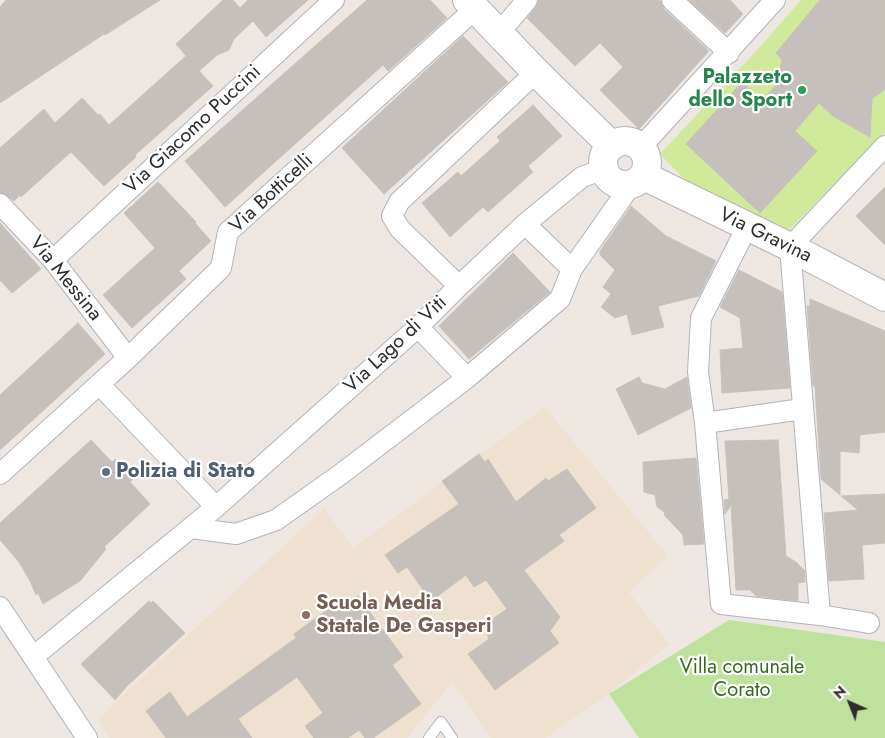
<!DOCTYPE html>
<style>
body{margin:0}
#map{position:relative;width:885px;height:738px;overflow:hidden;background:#eee6e0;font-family:Jost,sans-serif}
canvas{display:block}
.north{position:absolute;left:825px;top:678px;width:50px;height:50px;-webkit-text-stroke:4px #fff;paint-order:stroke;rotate:316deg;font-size:14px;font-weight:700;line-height:20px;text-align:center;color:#2d2d2d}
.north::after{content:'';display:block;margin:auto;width:18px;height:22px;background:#2d2d2d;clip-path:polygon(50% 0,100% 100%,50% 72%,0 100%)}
</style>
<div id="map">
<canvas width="885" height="738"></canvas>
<div class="north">N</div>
</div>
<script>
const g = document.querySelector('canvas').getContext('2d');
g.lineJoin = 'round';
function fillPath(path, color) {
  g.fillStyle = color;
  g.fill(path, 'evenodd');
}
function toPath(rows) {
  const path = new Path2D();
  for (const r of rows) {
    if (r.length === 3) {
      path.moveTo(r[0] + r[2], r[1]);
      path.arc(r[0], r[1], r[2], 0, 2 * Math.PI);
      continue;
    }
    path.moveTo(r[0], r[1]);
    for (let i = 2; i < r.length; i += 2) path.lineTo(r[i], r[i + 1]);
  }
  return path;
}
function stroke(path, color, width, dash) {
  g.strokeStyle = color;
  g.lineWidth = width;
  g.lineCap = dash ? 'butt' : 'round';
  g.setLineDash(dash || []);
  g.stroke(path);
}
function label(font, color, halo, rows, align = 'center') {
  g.font = font + ' Jost,sans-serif';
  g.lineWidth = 4.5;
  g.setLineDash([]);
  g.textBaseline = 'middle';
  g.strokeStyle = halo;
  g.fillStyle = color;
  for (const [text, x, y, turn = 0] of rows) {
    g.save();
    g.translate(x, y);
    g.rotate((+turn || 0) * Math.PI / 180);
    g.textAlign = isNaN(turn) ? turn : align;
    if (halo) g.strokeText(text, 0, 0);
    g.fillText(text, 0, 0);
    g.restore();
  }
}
const education = toPath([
 [545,407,668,556,629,592,669,644,609,694,545,738,491,738,452,682,407,738,110,738,98,719,324,508,353,548]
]);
const green = toPath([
 [729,620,885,642,885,738,639,738,609,694]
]);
const pitch = toPath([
 [801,0,885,0,885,132,789,230,691,186,660,154,758,49]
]);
const building = toPath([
 [6,0,160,0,105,35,104,34,0,103,0,7,6,0],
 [223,0,233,0,240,8,248,0,308,0,266,37,253,21,234,39,229,50,217,55,199,71,213,86,135,155,136,157,104,186,71,152,21,197,20,195,14,201,8,196,0,192,0,148,44,109,55,123,82,98,98,115,100,114,109,125,186,56,176,44,223,0],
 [367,0,430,0,447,18,388,71,383,65,225,207,185,161,367,0],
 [539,0,660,0,664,9,708,50,708,52,639,129,600,90,623,67,600,43,575,66,527,18,536,7,539,0],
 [689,0,730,0,743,14,725,33,689,0],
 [820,0,885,0,885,89,872,99,870,137,833,116,819,103,795,131,817,151,760,213,686,144,742,82,762,100,781,80,780,68,782,60,776,53,820,0],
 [463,36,508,82,384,194,342,148,463,36],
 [533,105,562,136,528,166,533,172,488,212,483,207,450,237,422,203,458,172,461,176,500,141,497,137,533,105],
 [158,182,196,222,195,223,211,241,179,271,186,279,132,328,103,295,155,248,124,213,158,182],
 [885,187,885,245,856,216,885,187],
 [631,206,666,236,716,261,699,296,658,306,664,327,632,335,627,314,615,318,601,307,611,294,603,287,615,270,600,255,600,251,631,206],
 [0,223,41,269,12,293,0,280,0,223],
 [513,253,550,292,469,359,439,326,513,253],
 [739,270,782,292,790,388,722,393,720,350,743,348,740,318,720,307,739,270],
 [810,299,885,331,885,432,860,435,859,453,840,451,840,495,821,479,815,386,813,386,807,305,810,307,810,299],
 [78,323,105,354,0,450,0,395,78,323],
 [639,377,642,383,665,389,687,377,691,408,638,435,616,389,639,377],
 [91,440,112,462,115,459,134,478,130,482,150,504,104,547,106,549,80,581,43,604,38,593,36,595,30,581,19,562,0,540,0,523,91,440],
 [778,440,786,556,796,562,805,571,805,582,798,583,798,601,756,596,750,590,736,590,731,505,725,514,724,500,729,499,725,441,778,440],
 [479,454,485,462,488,459,516,502,546,478,548,481,567,469,596,508,559,535,564,541,524,570,560,617,550,631,559,643,495,690,468,654,489,639,484,625,507,609,486,580,474,587,466,575,431,601,407,567,398,573,385,555,459,504,442,481,479,454],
 [696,458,704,544,684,545,683,535,665,516,664,512,657,507,655,495,644,492,643,462,696,458],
 [885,494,885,543,862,545,864,579,829,581,824,513,858,510,841,496,885,494],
 [358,596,403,657,392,665,421,704,373,738,365,738,359,730,348,738,314,738,305,726,323,713,297,677,238,719,252,738,166,738,146,711,170,692,187,717,296,638,294,634,334,605,338,611,358,596],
 [149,601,151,603,153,601,185,633,127,686,115,700,81,664,149,601]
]);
const lane = toPath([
 [429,738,441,722,452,738]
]);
const street = toPath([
 [672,0,729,53],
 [499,33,527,0],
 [641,147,775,0],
 [0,204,53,260,128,358],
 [525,224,572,269],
 [747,227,701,318,698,372,705,423,721,604,820,615,869,623],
 [53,260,334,0],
 [459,286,400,229,392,216,399,202,536,72],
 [418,327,467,378],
 [99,384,216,507],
 [705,423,802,409],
 [0,474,128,358,221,268,228,232,475,9],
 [191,528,236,534,276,520,341,474,467,378,560,299,572,269,631,185],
 [0,607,87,738],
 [820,615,790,247,885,146],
 [33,657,216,507,418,327,459,286,525,224,582,177,604,169]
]);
const secondary = toPath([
 [467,0,536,72,612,146],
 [625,163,22],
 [644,176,790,247,885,297]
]);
const markers = [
 [802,90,5,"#2e9e5b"],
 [106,472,5,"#5c6f8a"],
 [306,615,5,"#8d6e63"]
];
const leisureNames = [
 ["Palazzeto",792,78],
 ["dello Sport",792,101]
];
const streetNames = [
 ["Via Giacomo Puccini",193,130,-43],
 ["Via Botticelli",272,194,-43],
 ["Via Gravina",765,236,26],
 ["Via Messina",65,279,51],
 ["Via Lago di Viti",396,345,-43]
];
const serviceNames = [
 ["Polizia di Stato",116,472]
];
const educationNames = [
 ["Scuola Media",316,604],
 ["Statale De Gasperi",316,627]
];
const parkNames = [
 ["Villa comunale",742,668],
 ["Corato",742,691]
];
fillPath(education, '#eee1d0');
fillPath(green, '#bde29e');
fillPath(pitch, '#d0e99b');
fillPath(building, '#c6c0bc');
stroke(building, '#c9c2b9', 1);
stroke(lane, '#b0b4bc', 12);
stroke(street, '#b0b4bc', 22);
stroke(secondary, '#b0b4bc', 30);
stroke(lane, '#fff', 10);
stroke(street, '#fff', 20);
stroke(secondary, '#fff', 28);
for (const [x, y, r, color] of markers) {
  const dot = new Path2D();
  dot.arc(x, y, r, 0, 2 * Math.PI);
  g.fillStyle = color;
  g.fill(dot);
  stroke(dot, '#fff', 2);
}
label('bold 20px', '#27864d', '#fff', leisureNames, 'right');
label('20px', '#2d2d2d', '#fff', streetNames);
label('bold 20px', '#4e5e75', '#fff', serviceNames, 'left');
label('bold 20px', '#785e54', '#fff', educationNames, 'left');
label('20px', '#35691d', '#fff', parkNames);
</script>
